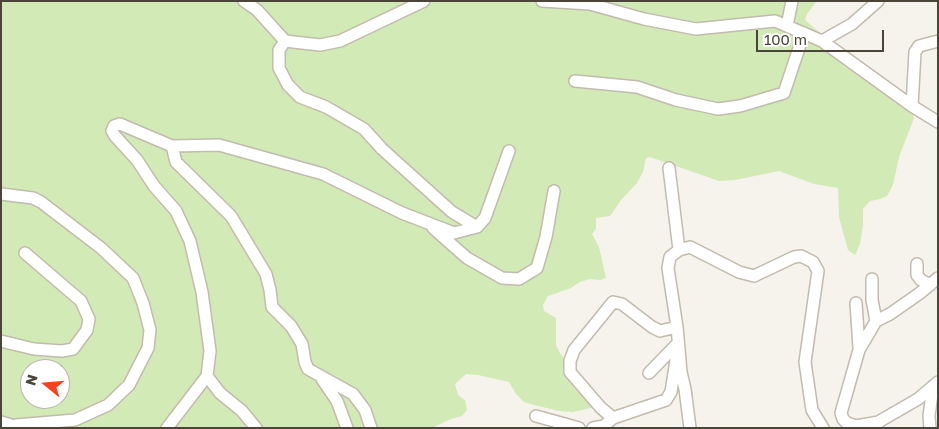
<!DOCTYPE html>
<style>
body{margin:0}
#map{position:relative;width:939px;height:429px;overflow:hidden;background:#f6f3ec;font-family:"Golos Text",sans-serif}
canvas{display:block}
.frame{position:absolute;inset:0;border:2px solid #4b4439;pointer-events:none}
.north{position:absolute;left:20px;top:359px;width:50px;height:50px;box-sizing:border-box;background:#fff;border:1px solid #b7b4b0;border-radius:50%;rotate:287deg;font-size:14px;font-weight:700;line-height:20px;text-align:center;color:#4b4439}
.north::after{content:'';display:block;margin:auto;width:18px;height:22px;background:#fc3f1d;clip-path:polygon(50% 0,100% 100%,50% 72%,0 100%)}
.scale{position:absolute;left:756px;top:30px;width:128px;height:22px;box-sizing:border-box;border:2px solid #4b4439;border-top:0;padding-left:6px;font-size:15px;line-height:18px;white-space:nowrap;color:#4b4439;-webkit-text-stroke:4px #fff;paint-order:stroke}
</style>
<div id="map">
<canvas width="939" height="429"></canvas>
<div class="frame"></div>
<div class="north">N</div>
<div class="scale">100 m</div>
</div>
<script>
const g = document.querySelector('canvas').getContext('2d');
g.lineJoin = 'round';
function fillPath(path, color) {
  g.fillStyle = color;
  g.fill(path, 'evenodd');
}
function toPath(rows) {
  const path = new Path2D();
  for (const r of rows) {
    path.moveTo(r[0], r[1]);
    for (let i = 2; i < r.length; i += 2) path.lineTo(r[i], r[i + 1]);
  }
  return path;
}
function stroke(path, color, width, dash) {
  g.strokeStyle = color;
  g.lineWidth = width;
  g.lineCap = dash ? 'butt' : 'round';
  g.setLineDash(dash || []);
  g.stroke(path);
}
const green = toPath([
 [1,1,817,1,807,14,805,20,826,38,886,80,907,99,914,118,899,157,893,185,887,196,880,199,870,201,863,209,863,226,860,244,855,255,848,250,839,217,838,188,814,184,779,171,735,180,719,181,650,157,646,158,643,172,637,183,621,200,610,216,596,218,596,229,592,234,599,247,606,278,600,280,590,279,580,282,571,288,548,296,543,305,544,311,556,318,556,345,560,353,594,397,591,408,573,412,559,411,534,405,524,402,516,394,509,382,478,375,466,374,455,384,458,395,465,400,467,410,462,416,451,419,432,428,1,428],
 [30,369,60,369,60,399,30,399]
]);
const minor = toPath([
 [244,1,257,10,285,41],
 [542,1,590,4,644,19,696,29,775,21,822,41,912,106,938,122],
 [787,26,792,1],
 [285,41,279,50,279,68,288,85,300,97,326,107,364,129,382,149,452,212,477,227],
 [285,41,320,45,340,41,424,1],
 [822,41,852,24,878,1],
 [575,81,637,87,676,100,718,109,740,106,784,93,804,33],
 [912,106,915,52,919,46,938,41],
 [172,146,176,162,231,216,266,274,270,290,272,307,291,326,302,344,305,362,308,369,353,394,365,410,371,428],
 [669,168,679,250],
 [1,194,33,198,41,202,101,248,133,278,143,303,150,330,148,348,129,385,108,405,75,420,16,425],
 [433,228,467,258,502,278,519,279,537,268,546,237,554,191],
 [917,264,917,275,921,280,930,285],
 [872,279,872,300,876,321,859,350,841,413,843,419,847,423,856,426,879,422],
 [856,303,859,348],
 [876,321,890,314,920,293,938,278],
 [1,341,34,349,62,351,73,349,87,330,89,319,81,301,25,253],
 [649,373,678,343],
 [207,376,220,393,242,411,256,428],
 [322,379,337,401,347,428],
 [536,416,579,428],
 [613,418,601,408,570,372,570,361,574,350,613,302,622,304,652,327,660,331,677,327],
 [1,422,22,428],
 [873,425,918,399,938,382],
 [167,428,207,376,210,351,202,292,190,241,176,211,154,186,137,160,115,136,112,131,114,126,120,124,172,146,219,145,323,174,402,213,454,233,477,227,485,218,509,151],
 [593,428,604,426,613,418,666,400,671,392,676,360],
 [690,428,685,389,681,372,677,327,668,268,670,257,679,250,690,247,739,272,754,276,794,257,801,256,813,262,818,271,805,362,812,410,823,428],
 [930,428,929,416,933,386]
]);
fillPath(green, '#d2eab5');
stroke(minor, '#c2bbae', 14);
stroke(minor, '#fff', 11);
</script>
